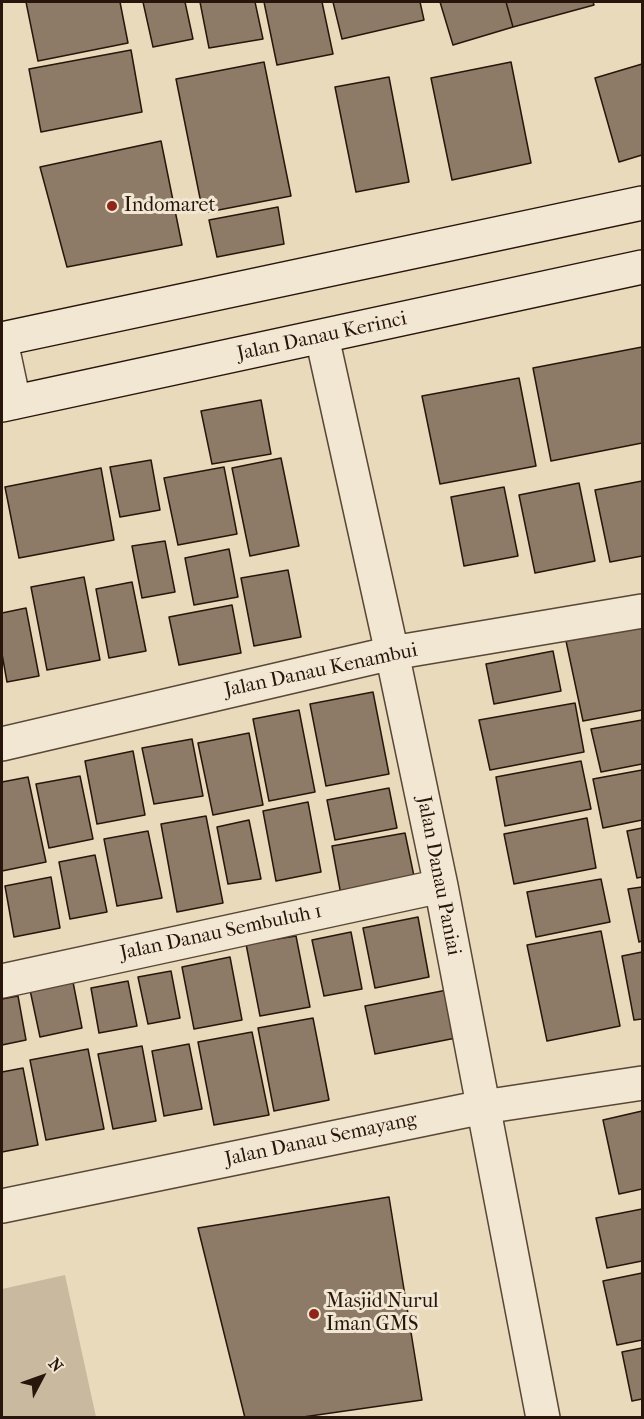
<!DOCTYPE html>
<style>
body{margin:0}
#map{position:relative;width:644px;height:1419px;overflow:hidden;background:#eadabc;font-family:"IM FELL French Canon",serif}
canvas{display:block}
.frame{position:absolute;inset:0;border:3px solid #28150b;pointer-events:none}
.north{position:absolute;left:12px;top:1347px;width:60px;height:60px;-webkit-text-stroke:4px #f1e7d3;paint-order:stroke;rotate:49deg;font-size:16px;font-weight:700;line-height:24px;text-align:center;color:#28150b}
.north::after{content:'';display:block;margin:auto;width:21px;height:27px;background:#28150b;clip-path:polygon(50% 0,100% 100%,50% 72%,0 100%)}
</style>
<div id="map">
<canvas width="644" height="1419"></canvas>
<div class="frame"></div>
<div class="north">N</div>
</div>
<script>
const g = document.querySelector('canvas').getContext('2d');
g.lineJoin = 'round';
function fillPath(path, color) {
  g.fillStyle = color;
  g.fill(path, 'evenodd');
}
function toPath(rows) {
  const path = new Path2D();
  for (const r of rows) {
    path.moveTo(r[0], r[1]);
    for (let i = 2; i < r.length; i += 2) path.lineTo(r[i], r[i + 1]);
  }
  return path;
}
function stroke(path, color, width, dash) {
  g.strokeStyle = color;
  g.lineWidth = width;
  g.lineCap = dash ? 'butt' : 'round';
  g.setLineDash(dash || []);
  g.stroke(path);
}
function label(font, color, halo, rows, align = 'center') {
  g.font = font + ' "IM FELL French Canon",serif';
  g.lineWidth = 6;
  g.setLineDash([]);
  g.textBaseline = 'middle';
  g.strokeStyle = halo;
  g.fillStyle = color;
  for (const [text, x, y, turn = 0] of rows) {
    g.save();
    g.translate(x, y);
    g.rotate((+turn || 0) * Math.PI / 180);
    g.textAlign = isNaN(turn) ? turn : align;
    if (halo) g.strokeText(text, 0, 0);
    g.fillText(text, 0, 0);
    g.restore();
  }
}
const green = toPath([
 [65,1275,96,1417,2,1417,2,1289]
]);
const building = toPath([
 [26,2,120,2,128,43,38,61,26,2],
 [143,2,185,2,193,39,153,47,143,2],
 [200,2,255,2,263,39,209,48,200,2],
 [264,2,322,2,333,54,277,65,264,2],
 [333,2,420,2,424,20,342,39,333,2],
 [440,2,506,2,513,27,453,45,440,2],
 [506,2,593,2,594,5,513,27,506,2],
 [131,50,142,112,41,132,29,69,131,50],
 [264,62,291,196,203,213,176,79,264,62],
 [511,62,531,163,452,180,431,78,511,62],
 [642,64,642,155,619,162,595,78,642,64],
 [389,77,409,182,356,192,335,87,389,77],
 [161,141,182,245,67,267,40,167,161,141],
 [278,207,284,244,217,257,209,220,278,207],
 [642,347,642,443,551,461,533,368,642,347],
 [519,378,536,466,440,484,422,396,519,378],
 [261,400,271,454,212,464,201,411,261,400],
 [281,458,299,546,250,556,232,468,281,458],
 [151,460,160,510,120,517,110,467,151,460],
 [224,467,237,534,178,545,164,478,224,467],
 [101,468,114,540,19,558,5,487,101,468],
 [642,481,642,556,610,562,595,490,642,481],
 [579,483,595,561,535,573,519,495,579,483],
 [504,487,518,556,464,566,451,497,504,487],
 [165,541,175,592,142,598,132,546,165,541],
 [229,549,238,597,194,605,185,558,229,549],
 [288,570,301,637,254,646,241,578,288,570],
 [84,577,100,660,47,670,31,587,84,577],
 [132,582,146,651,109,658,96,589,132,582],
 [232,605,241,653,179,665,169,617,232,605],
 [26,608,39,676,7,682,2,654,2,613,26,608],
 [642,626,642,710,583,721,566,641,642,626],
 [553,651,561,691,494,704,486,664,553,651],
 [373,692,389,774,326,786,310,704,373,692],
 [575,703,584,752,490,770,479,720,575,703],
 [299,710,315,792,269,801,253,719,299,710],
 [642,720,642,764,601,772,591,729,642,720],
 [249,733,263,805,213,815,198,743,249,733],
 [192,739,203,796,154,804,142,748,192,739],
 [133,751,145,815,97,824,85,761,133,751],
 [581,761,591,809,505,826,496,777,581,761],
 [642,770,642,820,603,828,593,779,642,770],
 [80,776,93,839,49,848,36,784,80,776],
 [28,777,46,862,2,871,2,782,28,777],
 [389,788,397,828,335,840,327,800,389,788],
 [308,802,321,872,276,881,263,811,308,802],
 [206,816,223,903,177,912,161,824,206,816],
 [587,818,596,868,514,884,504,834,587,818],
 [249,820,261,879,228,884,217,827,249,820],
 [642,828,642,877,637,878,627,831,642,828],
 [148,831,162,898,117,906,104,839,148,831],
 [405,833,415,881,341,895,332,846,405,833],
 [95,855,107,912,70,919,59,862,95,855],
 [51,877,60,928,14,937,5,886,51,877],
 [601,879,610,922,536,937,527,892,601,879],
 [642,887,642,941,639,942,628,889,642,887],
 [418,917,429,977,375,988,363,928,418,917],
 [601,931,620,1026,547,1041,527,945,601,931],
 [351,932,362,989,324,996,312,940,351,932],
 [296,936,310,1007,260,1016,246,944,296,936],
 [642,952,642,1019,634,1020,622,956,642,952],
 [230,957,242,1020,194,1029,182,967,230,957],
 [171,971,180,1018,148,1024,138,977,171,971],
 [128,981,137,1026,99,1033,91,988,128,981],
 [73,982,82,1028,40,1037,30,990,73,982],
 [452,989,461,1037,375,1054,365,1006,452,989],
 [18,996,26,1040,2,1045,2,999,18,996],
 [313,1018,329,1100,274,1111,258,1028,313,1018],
 [252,1032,269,1115,214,1125,198,1042,252,1032],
 [189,1044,202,1109,164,1116,152,1051,189,1044],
 [142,1046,156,1121,113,1129,98,1054,142,1046],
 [88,1049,104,1129,46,1140,30,1060,88,1049],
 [23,1068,38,1145,2,1152,2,1072,23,1068],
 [642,1111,642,1189,619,1194,603,1120,642,1111],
 [389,1197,422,1400,296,1418,245,1418,198,1228,389,1197],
 [642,1209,642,1261,607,1268,596,1218,642,1209],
 [642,1273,642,1340,617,1345,603,1281,642,1273],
 [642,1348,642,1399,632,1401,622,1352,642,1348]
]);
const street = toPath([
 [322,337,392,653,441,886,543,1418],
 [2,346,14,402],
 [2,744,392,653,642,611],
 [2,981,441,886],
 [2,1206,483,1107,642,1083]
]);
const secondary = toPath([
 [2,339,642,203],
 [2,405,642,267]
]);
const markers = [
 [112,206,6,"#8f2418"],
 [314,1314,6,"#8f2418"]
];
const poiNames = [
 ["Indomaret",124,206],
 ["Masjid Nurul",326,1302],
 ["Iman GMS",326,1325]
];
const streetNames = [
 ["Jalan Danau Kerinci",322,337,-12],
 ["Jalan Danau Kenambui",321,671,-12],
 ["Jalan Danau Paniai",438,876,79],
 ["Jalan Danau Sembuluh 1",221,933,-12],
 ["Jalan Danau Semayang",321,1140,-12]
];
fillPath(green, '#c9b99e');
fillPath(building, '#8d7b67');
stroke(building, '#28150b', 1.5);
stroke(street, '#584637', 36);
stroke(secondary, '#28150b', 36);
stroke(street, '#f1e7d3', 33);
stroke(secondary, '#f1e7d3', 33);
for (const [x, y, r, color] of markers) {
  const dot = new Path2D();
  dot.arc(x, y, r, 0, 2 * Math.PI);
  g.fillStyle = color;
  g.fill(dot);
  stroke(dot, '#f1e7d3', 2);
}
label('20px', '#28150b', '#f1e7d3', poiNames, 'left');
label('20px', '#28150b', '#f1e7d3', streetNames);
</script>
